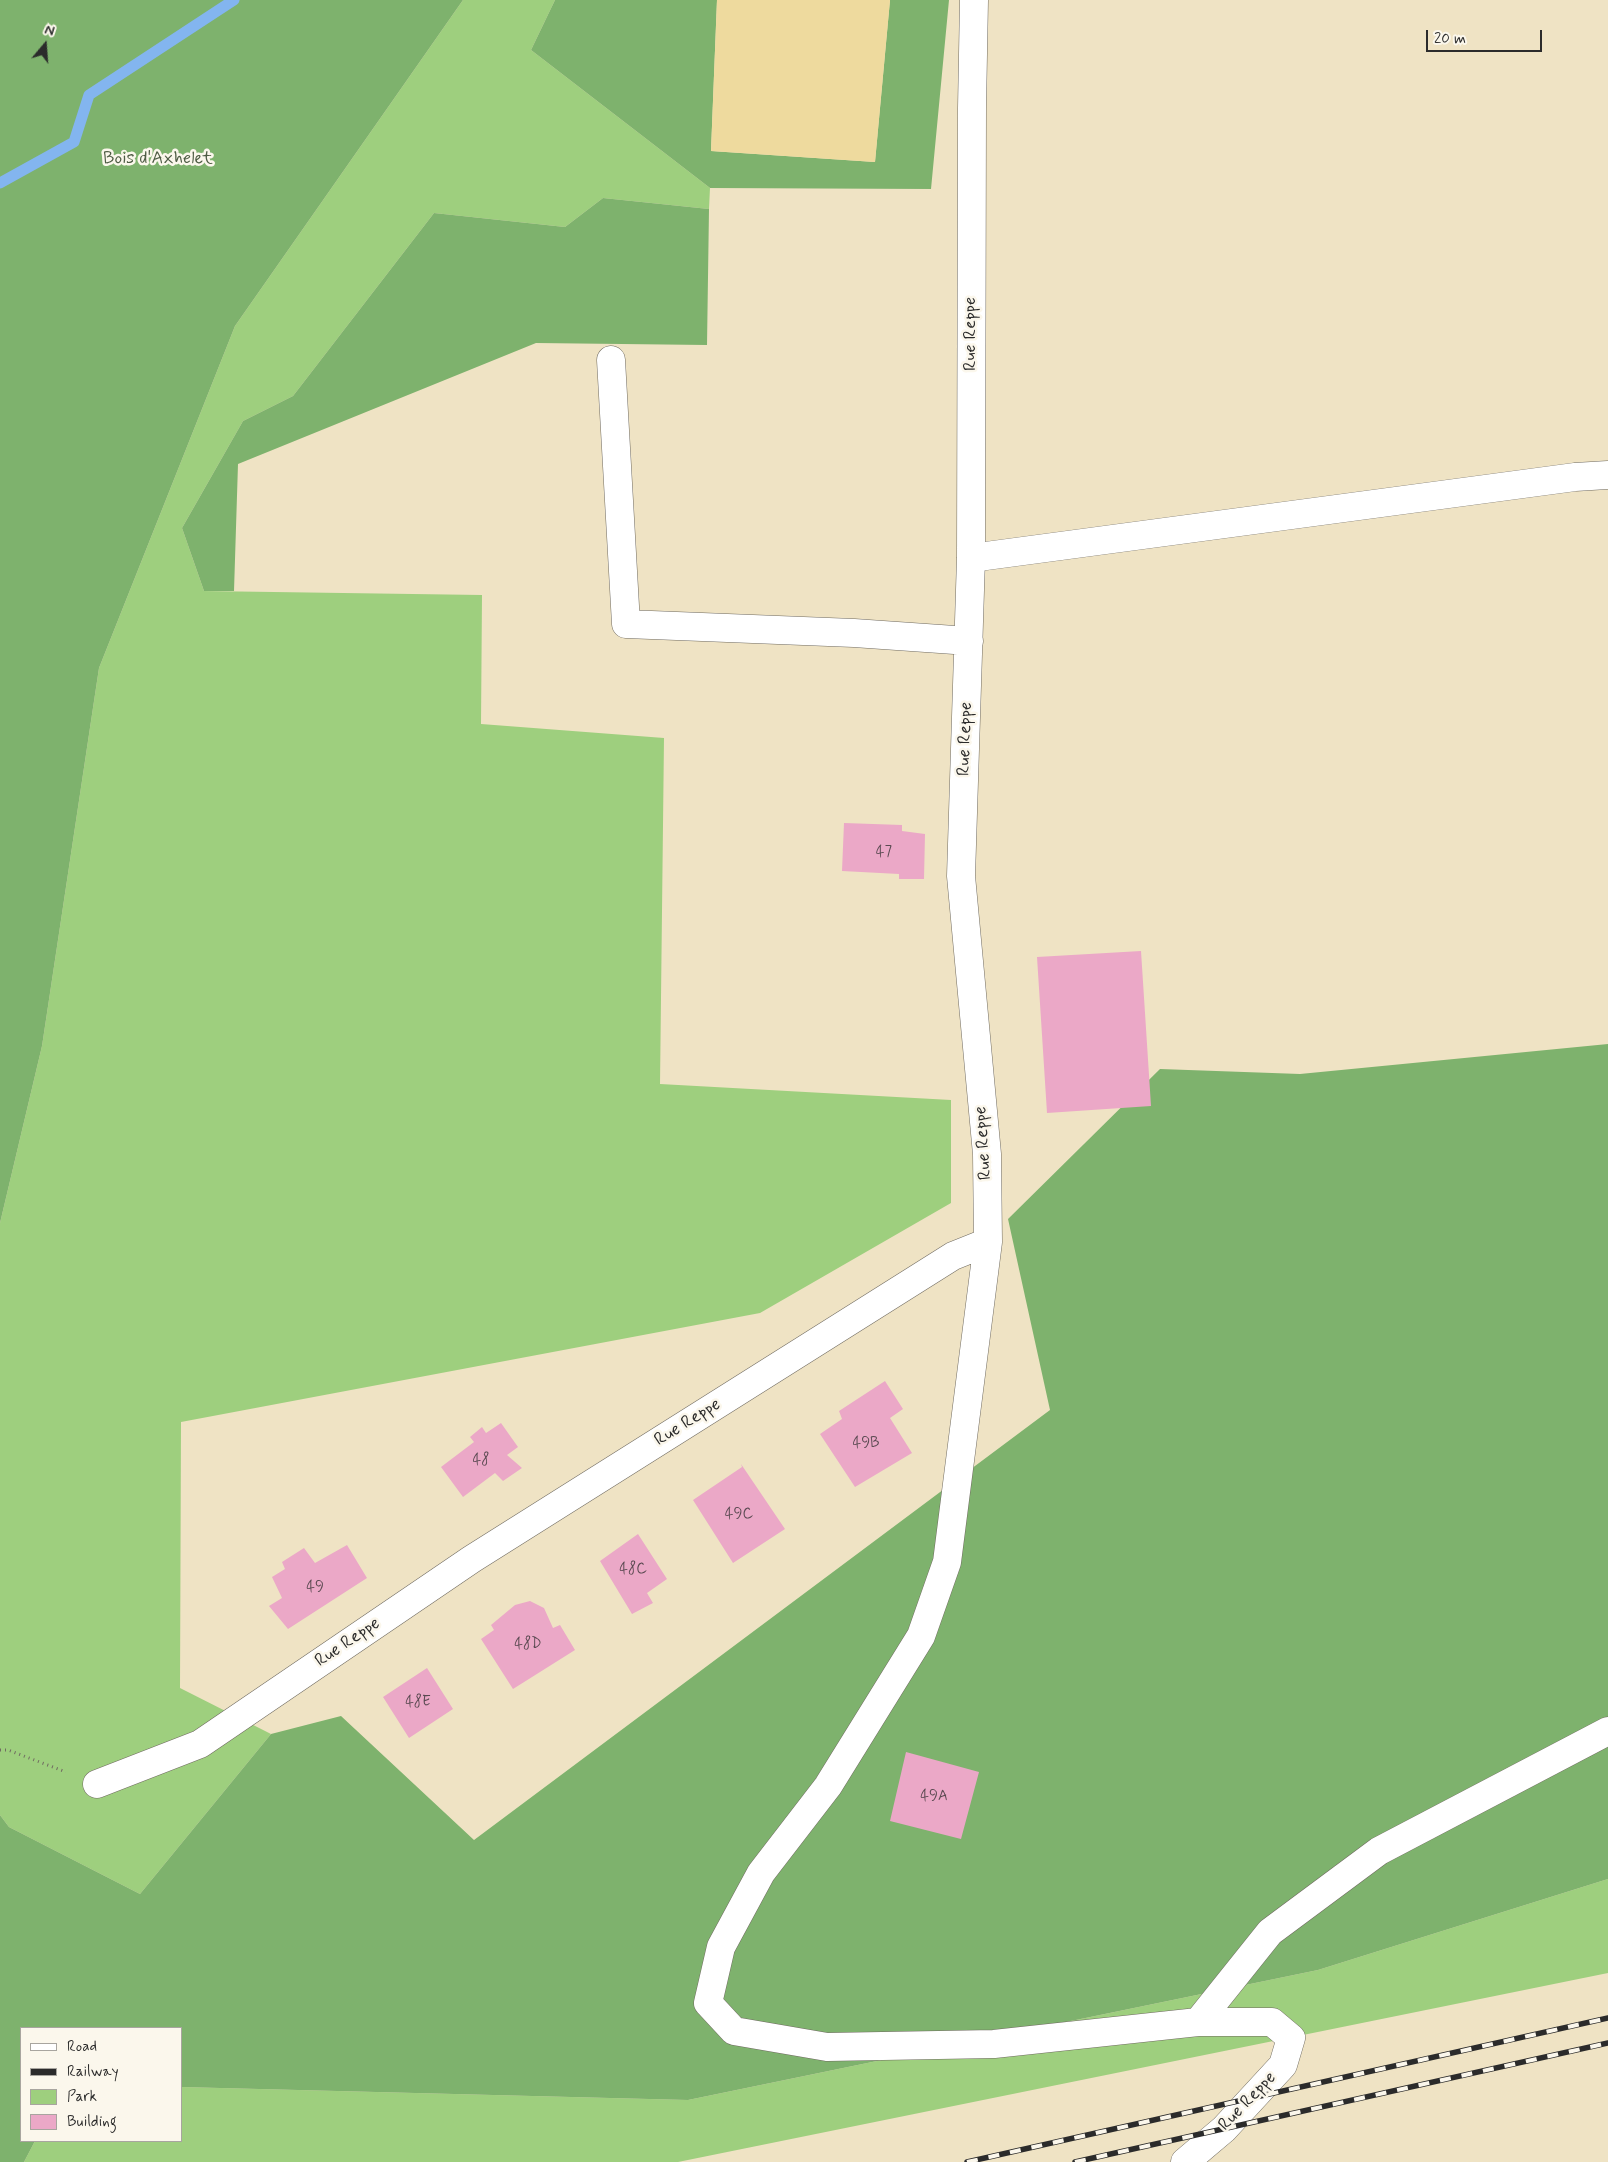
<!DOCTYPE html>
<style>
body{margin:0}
#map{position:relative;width:1608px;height:2162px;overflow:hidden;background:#efe3c4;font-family:Mynerve,sans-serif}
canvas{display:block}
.legend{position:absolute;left:20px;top:2027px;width:162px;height:115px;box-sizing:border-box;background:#fbf7ec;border:1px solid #a8a59f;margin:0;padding:6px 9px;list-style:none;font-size:15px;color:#2b2b2b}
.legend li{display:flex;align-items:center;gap:10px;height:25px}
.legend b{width:25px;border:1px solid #a8a59f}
.north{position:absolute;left:20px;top:20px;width:50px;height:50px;-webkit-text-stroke:4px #fbf7ec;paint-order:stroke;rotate:18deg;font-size:14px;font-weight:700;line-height:20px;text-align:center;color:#2b2b2b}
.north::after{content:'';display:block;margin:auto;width:18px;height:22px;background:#2b2b2b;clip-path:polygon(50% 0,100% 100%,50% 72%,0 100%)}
.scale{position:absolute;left:1426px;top:30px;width:116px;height:22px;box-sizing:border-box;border:2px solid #2b2b2b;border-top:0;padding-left:6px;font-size:15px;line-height:18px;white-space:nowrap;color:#2b2b2b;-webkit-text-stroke:4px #fbf7ec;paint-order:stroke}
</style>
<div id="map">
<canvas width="1608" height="2162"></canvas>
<ul class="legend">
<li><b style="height:6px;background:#fff"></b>Road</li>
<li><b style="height:6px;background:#2b2b2b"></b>Railway</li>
<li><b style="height:14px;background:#9ecf7e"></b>Park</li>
<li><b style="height:14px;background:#eba8c7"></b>Building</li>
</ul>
<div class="north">N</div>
<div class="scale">20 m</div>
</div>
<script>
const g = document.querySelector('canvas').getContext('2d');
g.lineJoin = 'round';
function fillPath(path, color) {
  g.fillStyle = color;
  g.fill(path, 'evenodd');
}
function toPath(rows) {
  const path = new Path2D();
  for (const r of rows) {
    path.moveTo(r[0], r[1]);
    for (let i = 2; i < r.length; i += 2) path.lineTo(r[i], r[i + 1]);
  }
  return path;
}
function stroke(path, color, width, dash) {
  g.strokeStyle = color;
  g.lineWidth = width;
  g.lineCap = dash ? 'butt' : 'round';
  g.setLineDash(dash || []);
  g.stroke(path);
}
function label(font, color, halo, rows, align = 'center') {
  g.font = font + ' Mynerve,sans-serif';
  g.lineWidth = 5;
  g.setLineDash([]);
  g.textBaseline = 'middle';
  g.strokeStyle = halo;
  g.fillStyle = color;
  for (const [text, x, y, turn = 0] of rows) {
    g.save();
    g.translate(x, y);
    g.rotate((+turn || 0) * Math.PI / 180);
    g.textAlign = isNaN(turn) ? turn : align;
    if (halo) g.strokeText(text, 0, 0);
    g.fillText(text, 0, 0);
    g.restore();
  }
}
const green = toPath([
 [463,0,555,0,531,50,710,188,709,209,603,198,565,227,434,213,293,396,243,421,182,528,204,591,482,595,481,724,664,738,660,1084,951,1100,951,1203,760,1313,181,1422,180,1688,271,1734,140,1894,9,1827,0,1815,0,1223,42,1046,99,668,235,326],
 [1608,1879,1608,1973,678,2162,24,2162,35,2141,181,2141,181,2087,688,2100,1318,1970]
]);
const forest = toPath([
 [0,0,463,0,235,326,99,668,42,1046,0,1223],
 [555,0,717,0,711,151,875,162,890,0,949,0,931,189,710,188,531,50],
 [603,198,709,209,707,345,536,343,238,464,234,591,204,591,182,528,243,421,293,396,434,213,565,227],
 [1608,1044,1608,1879,1318,1970,688,2100,181,2087,181,2028,21,2028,21,2141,35,2141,24,2162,0,2162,0,1815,9,1827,140,1894,271,1734,341,1716,474,1840,1050,1410,1008,1219,1160,1069,1300,1074]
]);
const sand = toPath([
 [717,0,890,0,875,162,711,151]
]);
const stream = toPath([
 [0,183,74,142,89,95,234,0]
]);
const building = toPath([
 [844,823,902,825,902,831,925,834,924,879,899,879,899,874,842,871],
 [1141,951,1151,1106,1047,1113,1037,957],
 [885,1381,903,1409,890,1418,912,1453,855,1487,820,1434,842,1419,839,1411],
 [501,1423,518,1447,507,1455,522,1468,503,1481,495,1473,463,1497,441,1467,474,1442,470,1437,482,1427,486,1433],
 [741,1464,785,1529,733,1563,693,1500,742,1467],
 [638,1534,667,1579,647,1593,653,1603,632,1614,600,1561],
 [347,1545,367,1578,288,1629,269,1606,282,1598,272,1577,285,1569,282,1562,304,1548,315,1563],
 [530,1601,544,1608,553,1628,560,1625,575,1650,513,1689,481,1639,494,1630,491,1625,515,1605],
 [427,1668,453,1709,409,1738,383,1697],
 [906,1752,979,1772,961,1839,890,1821]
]);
const path = toPath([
 [0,1750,8,1750,66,1772]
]);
const minor = toPath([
 [611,360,626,624,854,633,969,641],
 [971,558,1575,477,1608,475],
 [988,1242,947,1562,921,1636,828,1786,761,1873,721,1947,708,2003,734,2031,827,2047,994,2044,1198,2022,1272,2022,1291,2038,1283,2065,1224,2129,1185,2162],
 [97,1784,200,1744,472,1559,953,1256,988,1242,987,1154,961,876,971,558,972,108,974,0],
 [1198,2022,1270,1932,1379,1851,1608,1731]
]);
const rail = toPath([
 [967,2162,1608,2018],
 [1075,2162,1608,2043]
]);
const numberNames = [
 ["47",884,853],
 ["49B",866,1444],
 ["48",481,1461],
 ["49C",739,1515],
 ["48C",633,1570],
 ["49",315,1588],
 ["48D",528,1645],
 ["48E",418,1703],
 ["49A",934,1797]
];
const parkNames = [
 ["Bois d'Axhelet",158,159]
];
const streetNames = [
 ["Rue Reppe",971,334,-90],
 ["Rue Reppe",966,739,-88],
 ["Rue Reppe",984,1143,-94],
 ["Rue Reppe",688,1423,-32],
 ["Rue Reppe",348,1643,-34],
 ["Rue Reppe",1248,2102,-46]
];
fillPath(green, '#9ecf7e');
fillPath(forest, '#7eb26d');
fillPath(sand, '#eeda9e');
stroke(stream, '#83b5ef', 11);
fillPath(building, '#eba8c7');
stroke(minor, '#706b61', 29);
stroke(path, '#706b61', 3, [1, 4]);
stroke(minor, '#fff', 28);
stroke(rail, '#2b2b2b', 5.5);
stroke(rail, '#fbf7ec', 4, [11]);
label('15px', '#5b4a52', null, numberNames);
label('18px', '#4e5c44', '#fbf7ec', parkNames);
label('18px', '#2b2b2b', '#fbf7ec', streetNames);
</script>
